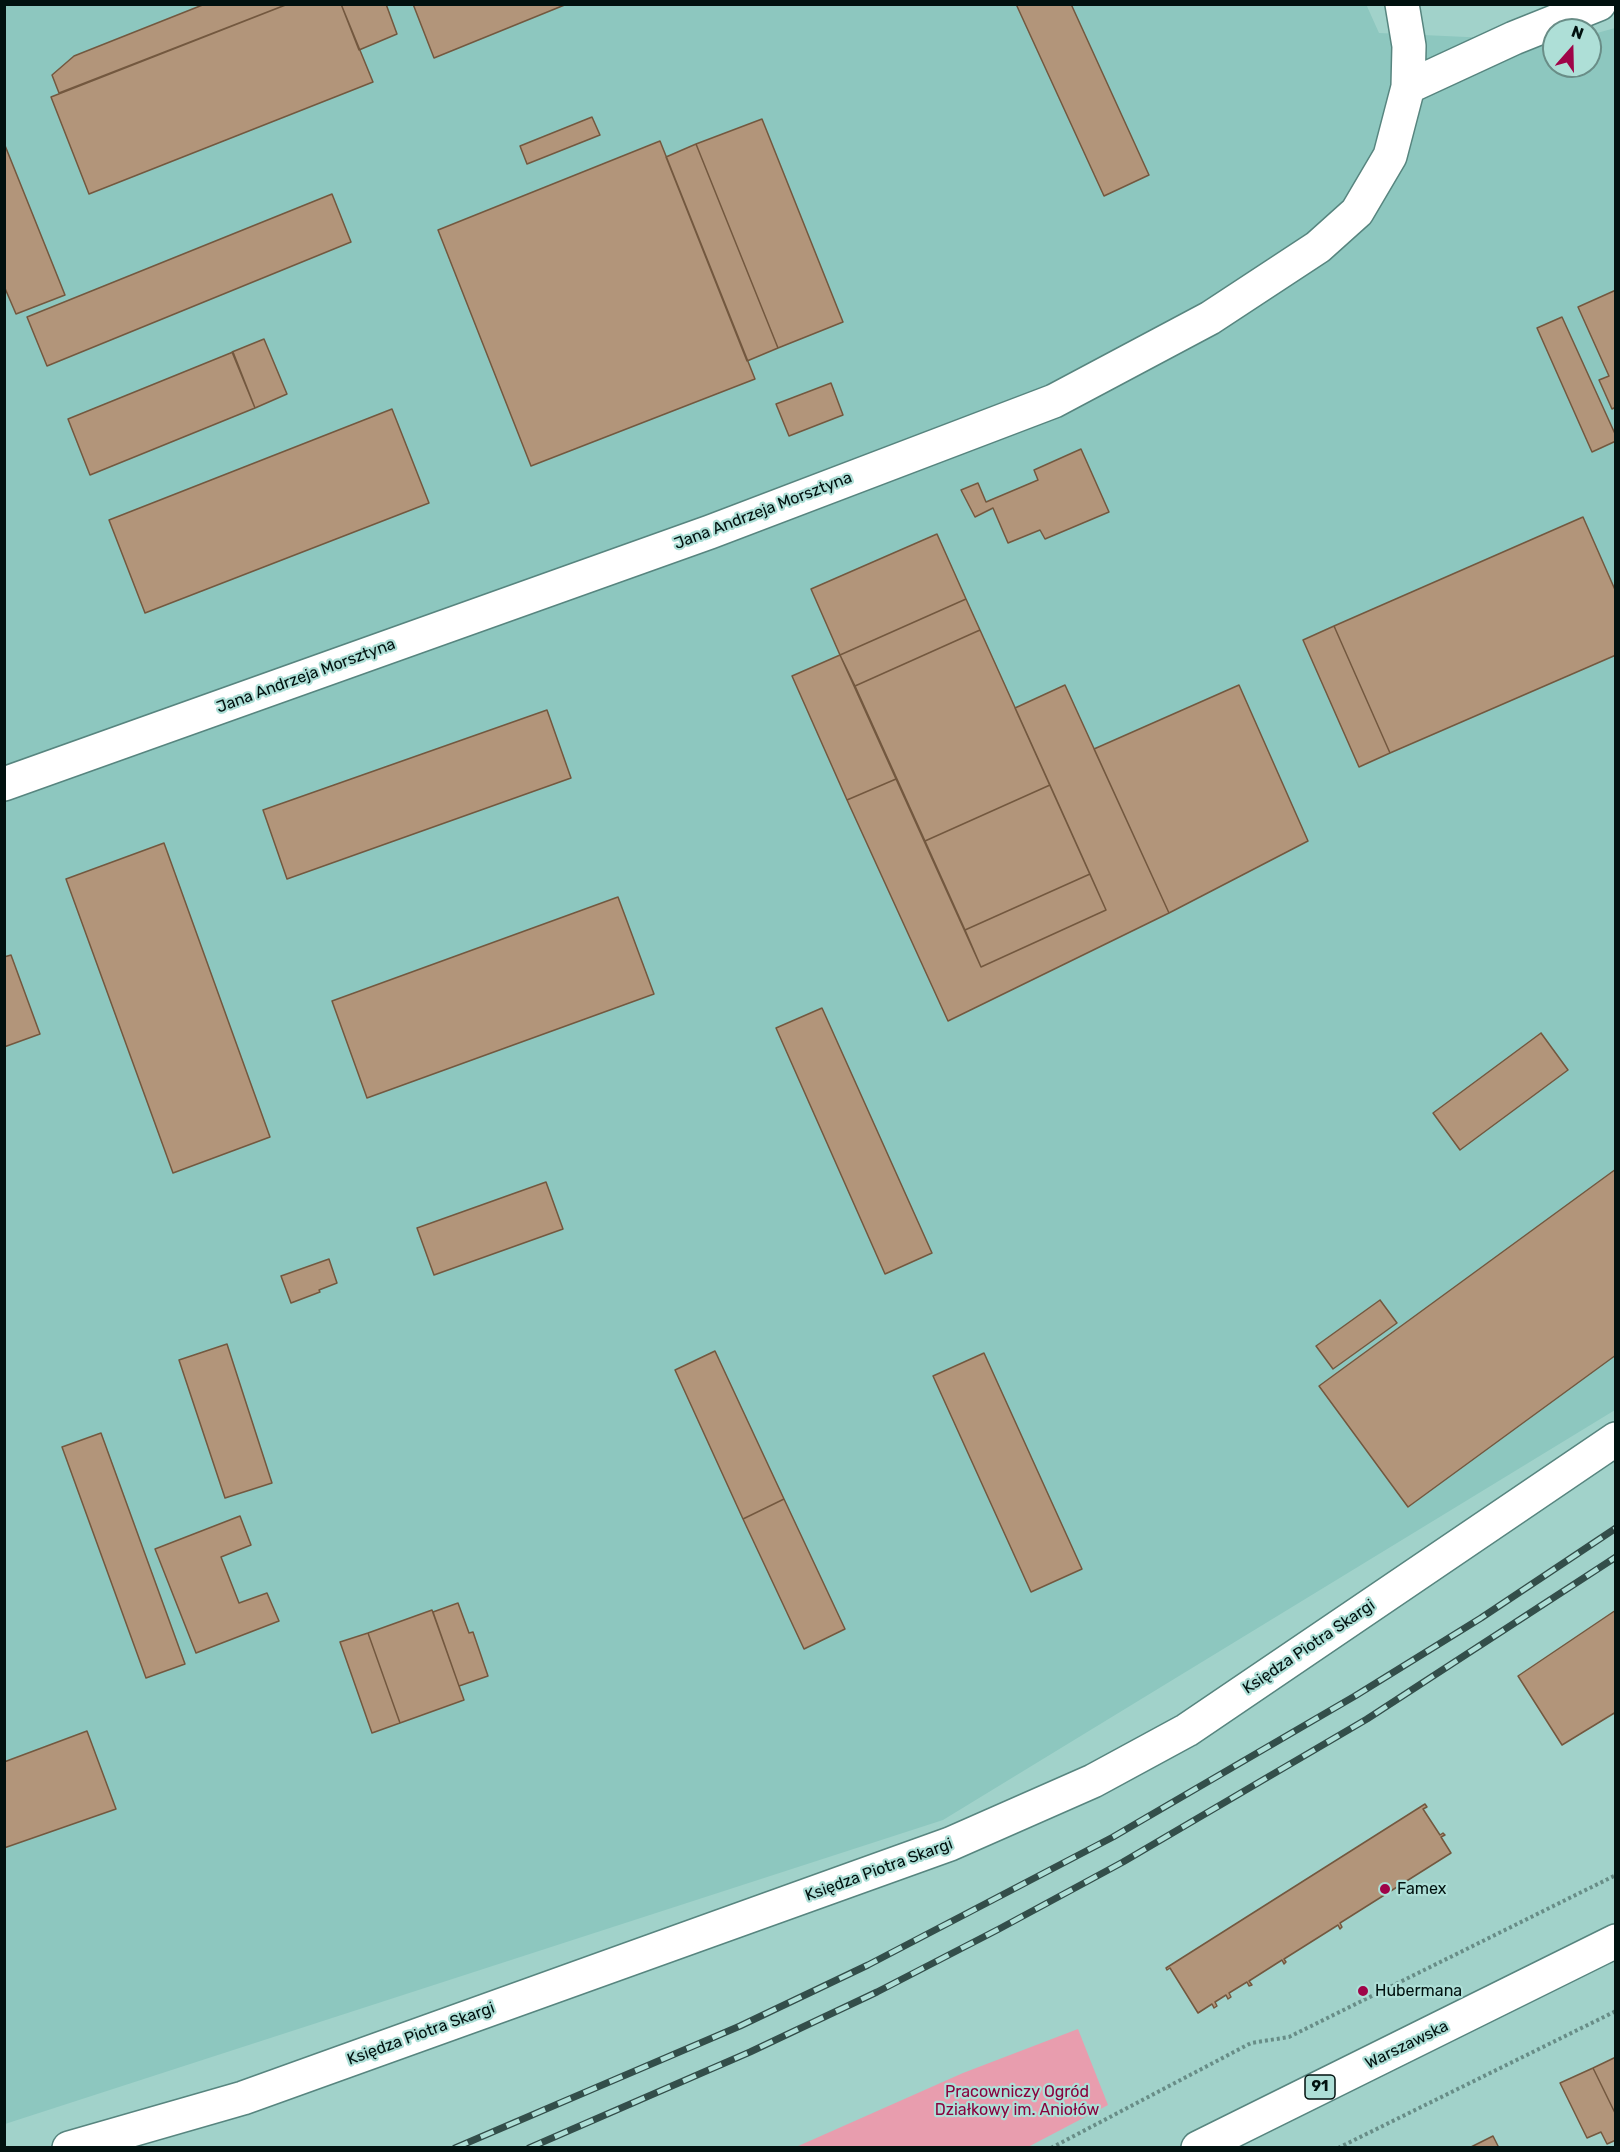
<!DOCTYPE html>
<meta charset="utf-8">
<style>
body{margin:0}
#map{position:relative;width:1620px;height:2152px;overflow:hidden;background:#a1d2ca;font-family:Rubik,sans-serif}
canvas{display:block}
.frame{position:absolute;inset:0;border:6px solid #01110f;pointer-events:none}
.north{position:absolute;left:1542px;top:18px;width:60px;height:60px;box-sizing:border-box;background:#aedfd7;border:2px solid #698d87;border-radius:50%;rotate:20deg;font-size:16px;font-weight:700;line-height:24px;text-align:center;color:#01110f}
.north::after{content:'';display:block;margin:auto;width:21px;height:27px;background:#9f0448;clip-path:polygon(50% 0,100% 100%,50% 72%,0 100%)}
</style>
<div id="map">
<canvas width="1620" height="2152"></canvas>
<div class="frame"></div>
<div class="north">N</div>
</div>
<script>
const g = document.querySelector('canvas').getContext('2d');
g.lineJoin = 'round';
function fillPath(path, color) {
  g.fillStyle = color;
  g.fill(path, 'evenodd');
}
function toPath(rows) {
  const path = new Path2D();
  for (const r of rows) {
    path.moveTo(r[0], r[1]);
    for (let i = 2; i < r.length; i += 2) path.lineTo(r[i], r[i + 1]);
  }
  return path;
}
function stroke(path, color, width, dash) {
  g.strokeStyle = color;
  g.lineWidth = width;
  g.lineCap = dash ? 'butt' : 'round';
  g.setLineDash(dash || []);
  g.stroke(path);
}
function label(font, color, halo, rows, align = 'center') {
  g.font = font + ' Rubik,sans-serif';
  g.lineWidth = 4.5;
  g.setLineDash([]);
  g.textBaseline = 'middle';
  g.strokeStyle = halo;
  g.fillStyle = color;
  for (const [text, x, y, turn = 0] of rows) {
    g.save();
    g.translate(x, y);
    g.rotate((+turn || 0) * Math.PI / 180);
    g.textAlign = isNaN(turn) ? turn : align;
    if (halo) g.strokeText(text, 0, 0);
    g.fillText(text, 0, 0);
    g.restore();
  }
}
const built = toPath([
 [1366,4,1379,33,1554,41,1554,66,1590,66,1590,35,1615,28,1615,1410,943,1820,5,2124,4,5]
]);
const green = toPath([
 [1078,2029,1108,2105,1028,2147,796,2147,963,2073]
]);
const building = toPath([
 [205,4,288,4,59,93,52,75,74,56,205,4],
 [288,4,341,4,373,82,89,194,51,97,288,4],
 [341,4,386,4,397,34,359,50,341,4],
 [413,4,567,4,434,58,413,4],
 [1016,4,1071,4,1149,175,1104,196,1016,4],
 [592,117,600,135,527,164,520,146,592,117],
 [762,119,843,322,778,348,696,144,762,119],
 [660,141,755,379,531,466,438,230,660,141],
 [4,143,65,295,16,314,4,286,4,143],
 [696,144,778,348,747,361,666,157,696,144],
 [332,194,351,242,47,366,27,317,332,194],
 [1616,290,1616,407,1612,409,1599,380,1609,376,1578,307,1616,290],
 [1562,317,1616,436,1616,441,1592,452,1537,328,1562,317],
 [264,339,287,394,255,408,232,352,264,339],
 [233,352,255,408,90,475,68,419,233,352],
 [831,383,843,415,789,436,776,404,831,383],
 [392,409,429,503,145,613,109,520,392,409],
 [1081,449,1109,512,1045,539,1040,530,1008,543,993,508,975,517,961,490,978,483,986,502,1038,480,1034,470,1081,449],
 [1583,517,1616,592,1616,655,1390,753,1334,626,1583,517],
 [937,534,966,599,840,655,811,589,937,534],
 [966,599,980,630,855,686,840,655,966,599],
 [1334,626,1390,753,1359,767,1303,640,1334,626],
 [980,630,1050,785,925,841,855,686,980,630],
 [840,655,896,779,847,800,792,676,840,655],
 [1065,685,1169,913,948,1021,847,800,896,779,981,967,1106,910,1015,708,1065,685],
 [1239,685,1308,841,1169,913,1094,749,1239,685],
 [547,710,571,778,287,879,263,810,547,710],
 [1050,785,1090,874,965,930,925,841,1050,785],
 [164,843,270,1137,173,1173,66,879,164,843],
 [1090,874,1106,910,981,967,965,930,1090,874],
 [618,897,654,994,367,1098,332,1001,618,897],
 [11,955,40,1034,4,1047,4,957,11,955],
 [822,1008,932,1253,885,1274,776,1028,822,1008],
 [1541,1033,1568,1070,1460,1150,1433,1113,1541,1033],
 [1616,1169,1616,1355,1408,1507,1319,1386,1616,1169],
 [546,1182,563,1229,434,1275,417,1228,546,1182],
 [329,1259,337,1283,319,1290,320,1292,291,1303,281,1276,329,1259],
 [1380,1300,1397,1323,1333,1369,1316,1346,1380,1300],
 [227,1344,272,1483,225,1498,179,1360,227,1344],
 [715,1351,784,1499,743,1519,675,1370,715,1351],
 [984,1353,1082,1569,1031,1592,933,1376,984,1353],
 [101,1433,185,1664,146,1678,62,1447,101,1433],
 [784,1499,845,1629,804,1649,743,1519,784,1499],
 [240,1516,251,1545,221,1557,239,1603,267,1593,279,1621,196,1653,155,1549,240,1516],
 [458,1603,469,1633,473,1632,488,1676,459,1686,433,1612,458,1603],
 [432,1610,464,1700,400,1723,368,1633,432,1610],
 [1616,1610,1616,1712,1562,1745,1518,1676,1616,1610],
 [368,1633,400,1723,372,1733,340,1642,368,1633],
 [87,1731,116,1809,4,1848,4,1762,87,1731],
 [1425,1804,1427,1807,1423,1809,1440,1835,1443,1833,1445,1835,1441,1837,1451,1853,1340,1923,1342,1927,1340,1929,1338,1925,1284,1959,1286,1962,1284,1964,1282,1960,1249,1981,1252,1985,1249,1986,1247,1982,1229,1993,1231,1997,1228,1999,1226,1995,1215,2002,1217,2006,1214,2008,1212,2004,1198,2013,1170,1968,1167,1970,1166,1968,1425,1804],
 [1616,2057,1616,2115,1593,2068,1616,2057],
 [1593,2068,1616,2115,1616,2140,1607,2144,1601,2132,1587,2138,1560,2083,1593,2068],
 [1493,2136,1499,2148,1469,2148,1493,2136]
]);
const path = toPath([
 [1051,2148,1251,2043,1289,2037,1616,1875],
 [1338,2148,1616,2011]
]);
const street = toPath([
 [1408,87,1514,38,1599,4],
 [4,784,710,532,1054,401,1210,318,1318,247,1357,212,1390,156,1408,87,1409,46,1402,4],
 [69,2148,243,2098,950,1844,1093,1781,1187,1730,1616,1439]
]);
const primary = toPath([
 [1198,2148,1616,1941]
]);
const rail = toPath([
 [455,2148,740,2026,868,1965,1113,1837,1355,1696,1481,1618,1616,1528],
 [529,2148,750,2052,877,1992,999,1929,1123,1862,1367,1719,1616,1557]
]);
const markers = [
 [1385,1889,6,"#9f0448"],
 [1363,1991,6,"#9f0448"]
];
const shields = [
 [1320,2087,30]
];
const shieldNames = [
 ["91",1320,2087]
];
const streetNames = [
 ["Jana Andrzeja Morsztyna",763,511,-21],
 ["Jana Andrzeja Morsztyna",306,676,-20],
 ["Księdza Piotra Skargi",1309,1647,-34],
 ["Księdza Piotra Skargi",879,1870,-20],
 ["Księdza Piotra Skargi",421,2034,-20],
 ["Warszawska",1407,2045,-26]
];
const poiNames = [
 ["Famex",1397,1889],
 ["Hubermana",1375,1991]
];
const parkNames = [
 ["Pracowniczy Ogród",1017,2092],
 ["Działkowy im. Aniołów",1017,2110]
];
fillPath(built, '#8dc7bf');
fillPath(green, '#e89dae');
fillPath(building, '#b2957a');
stroke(building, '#73583f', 1.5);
stroke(street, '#57857f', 36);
stroke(primary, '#57857f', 36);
stroke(path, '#688d87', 4, [3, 3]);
stroke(street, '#fff', 33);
stroke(primary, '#fff', 33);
stroke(rail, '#334e4a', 7);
stroke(rail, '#aedfd7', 4.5, [14]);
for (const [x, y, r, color] of markers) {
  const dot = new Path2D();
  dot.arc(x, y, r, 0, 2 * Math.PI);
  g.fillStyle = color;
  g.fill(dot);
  stroke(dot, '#aedfd7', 2);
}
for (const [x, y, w] of shields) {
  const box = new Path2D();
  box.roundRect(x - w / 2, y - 12, w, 24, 4.5);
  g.fillStyle = '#aedfd7';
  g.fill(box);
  stroke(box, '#01110f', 1.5);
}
label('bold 15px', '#01110f', null, shieldNames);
label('16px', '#01110f', '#aedfd7', streetNames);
label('16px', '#01110f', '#aedfd7', poiNames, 'left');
label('16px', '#89023d', '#aedfd7', parkNames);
</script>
